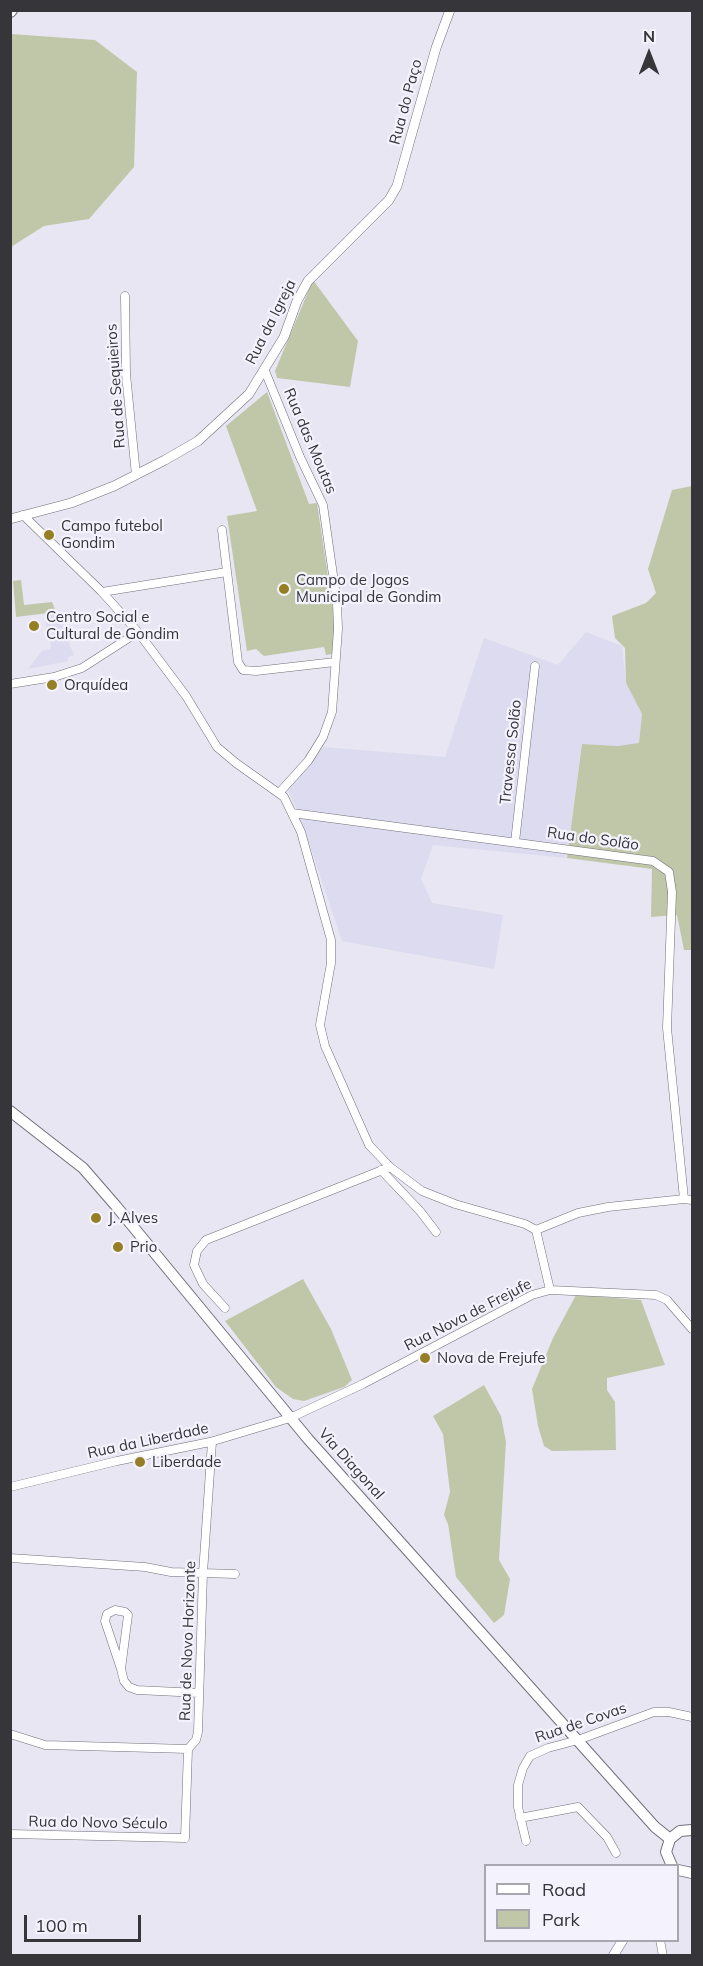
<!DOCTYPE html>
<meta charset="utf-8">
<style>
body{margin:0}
#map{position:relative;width:703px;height:1966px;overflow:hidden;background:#e7e6f2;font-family:Mulish,sans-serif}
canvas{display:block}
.frame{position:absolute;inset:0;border:12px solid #36353a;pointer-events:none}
.legend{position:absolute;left:484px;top:1864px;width:195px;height:78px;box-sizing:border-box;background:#f4f3fd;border:2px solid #a8a7af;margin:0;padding:8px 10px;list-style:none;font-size:18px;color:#36353a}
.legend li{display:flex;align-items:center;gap:12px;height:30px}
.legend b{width:30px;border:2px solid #a8a7af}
.north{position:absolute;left:619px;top:24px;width:60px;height:60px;-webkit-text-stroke:4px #f4f3fd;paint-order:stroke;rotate:0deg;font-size:16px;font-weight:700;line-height:24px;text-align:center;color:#36353a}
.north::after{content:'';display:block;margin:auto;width:21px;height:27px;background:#36353a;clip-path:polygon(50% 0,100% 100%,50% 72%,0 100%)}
.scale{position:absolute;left:24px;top:1915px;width:117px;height:27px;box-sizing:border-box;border:3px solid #36353a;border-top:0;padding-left:8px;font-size:18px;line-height:21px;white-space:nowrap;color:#36353a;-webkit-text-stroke:4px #f4f3fd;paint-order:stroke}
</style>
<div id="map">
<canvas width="703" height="1966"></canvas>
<div class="frame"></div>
<ul class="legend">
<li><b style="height:8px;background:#fff"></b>Road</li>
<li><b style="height:16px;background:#c0c7a9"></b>Park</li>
</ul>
<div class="north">N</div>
<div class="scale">100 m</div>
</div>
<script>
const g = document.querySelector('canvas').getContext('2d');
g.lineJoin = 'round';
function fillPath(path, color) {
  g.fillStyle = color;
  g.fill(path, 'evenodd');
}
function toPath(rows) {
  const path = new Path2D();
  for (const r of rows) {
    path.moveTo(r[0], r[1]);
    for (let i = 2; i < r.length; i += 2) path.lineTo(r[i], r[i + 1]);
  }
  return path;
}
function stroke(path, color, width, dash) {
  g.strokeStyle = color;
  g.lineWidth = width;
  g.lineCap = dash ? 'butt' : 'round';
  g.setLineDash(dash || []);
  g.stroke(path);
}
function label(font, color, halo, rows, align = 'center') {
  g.font = font + ' Mulish,sans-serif';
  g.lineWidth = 4.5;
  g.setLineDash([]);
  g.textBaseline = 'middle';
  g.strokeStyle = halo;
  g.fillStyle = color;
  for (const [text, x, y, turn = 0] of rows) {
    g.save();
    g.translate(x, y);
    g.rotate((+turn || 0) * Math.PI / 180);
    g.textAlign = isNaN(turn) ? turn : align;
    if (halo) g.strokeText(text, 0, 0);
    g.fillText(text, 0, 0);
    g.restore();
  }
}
const built = toPath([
 [56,612,74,655,68,657,68,661,28,669,42,651,51,649,50,641,54,641,52,630,47,631,44,613],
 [586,632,622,646,626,683,642,714,639,744,618,746,582,744,567,858,433,845,421,879,432,903,503,915,494,969,342,941,302,822,288,790,323,747,445,757,484,638,558,665]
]);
const green = toPath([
 [11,34,95,40,137,72,134,167,89,219,44,226,11,247],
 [313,280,358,341,350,387,277,378,275,371],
 [267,392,309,504,317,503,337,638,334,653,331,654,326,655,324,647,264,656,256,649,247,651,227,516,257,511,226,426],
 [692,486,692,950,684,950,677,915,651,917,652,869,567,858,582,744,618,746,639,743,642,714,626,683,625,648,615,638,612,616,646,603,656,593,648,569,672,490],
 [21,580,24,605,52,602,56,612,16,617,13,581],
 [303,1279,331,1329,352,1380,344,1387,304,1401,293,1399,276,1387,225,1321],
 [576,1295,641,1300,665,1365,607,1378,607,1390,615,1402,616,1450,552,1451,544,1446,538,1426,532,1389,553,1338],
 [484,1385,501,1416,506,1442,499,1560,510,1579,504,1615,494,1623,456,1577,448,1524,444,1515,450,1492,443,1434,433,1416]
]);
const minor = toPath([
 [125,296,126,374,136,475],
 [265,371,300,457,323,505,337,603,338,629,332,712,323,737,308,761,279,793],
 [23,515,102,592,138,632,186,696,217,747,236,763,284,797,301,832,331,940,331,963,320,1025,325,1046,369,1145,390,1167,422,1191,455,1204,525,1224,536,1230],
 [222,530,238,662,243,670,256,671,335,662],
 [102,592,227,572],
 [10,684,54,677,82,668,138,632],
 [292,813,653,861,669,872,672,892,667,1028,684,1199],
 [515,842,535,666],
 [381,1170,420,1211,436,1232],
 [536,1230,578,1213,608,1207,684,1199,692,1200],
 [536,1230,550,1290],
 [225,1308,203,1284,194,1265,197,1251,206,1240,390,1167],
 [10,1487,117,1461,210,1442,290,1418,363,1384,532,1295,550,1290,656,1295,667,1300,692,1329],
 [10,1558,145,1567,171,1572,235,1574],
 [121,1669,105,1621,107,1614,115,1610,125,1612,128,1615,121,1669,124,1681,129,1687,137,1690,199,1693],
 [10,1734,45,1745,188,1749],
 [520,1818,578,1807,607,1837,616,1853],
 [10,1834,185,1838,188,1749,196,1740,198,1732,203,1573,212,1442],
 [526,1841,518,1807,518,1785,523,1768,530,1756,548,1748,578,1740,654,1712,669,1712,692,1717],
 [660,1940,663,1956]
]);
const tertiary = toPath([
 [10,519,71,503,114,486,165,460,198,441,249,394,284,337,297,301,308,281,389,200,397,186,436,48,450,10],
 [613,1956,623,1940]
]);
const secondary = toPath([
 [10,1111,83,1168,116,1206,308,1439,655,1827,670,1839],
 [672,1866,666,1852,670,1839,680,1831,692,1830],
 [678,1870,692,1873]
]);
const primary = toPath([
 [10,11,11,10]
]);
const markers = [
 [49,535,6,"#967e25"],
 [284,589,6,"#967e25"],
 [34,626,6,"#967e25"],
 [52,685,6,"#967e25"],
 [96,1218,6,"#967e25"],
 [118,1247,6,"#967e25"],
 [425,1358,6,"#967e25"],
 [140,1462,6,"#967e25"]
];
const streetNames = [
 ["Rua do Paço",406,102,-75],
 ["Rua da Igreja",271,322,-63],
 ["Rua de Sequieiros",116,386,-94],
 ["Rua das Moutas",310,441,67],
 ["Travessa Solão",511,752,-84],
 ["Rua do Solão",593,839,8],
 ["Rua Nova de Frejufe",468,1315,-27],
 ["Rua da Liberdade",148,1441,-12],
 ["Via Diagonal",351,1464,48],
 ["Rua de Novo Horizonte",188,1641,-88],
 ["Rua de Covas",581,1723,-19],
 ["Rua do Novo Século",98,1823,1]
];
const poiNames = [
 ["Campo futebol",61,526],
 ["Gondim",61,543],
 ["Campo de Jogos",296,580],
 ["Municipal de Gondim",296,597],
 ["Centro Social e",46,617],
 ["Cultural de Gondim",46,634],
 ["Orquídea",64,685],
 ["J. Alves",108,1218],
 ["Prio",130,1247],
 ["Nova de Frejufe",437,1358],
 ["Liberdade",152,1462]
];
fillPath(built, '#dddbef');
fillPath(green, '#c0c7a9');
stroke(minor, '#716f7a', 9);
stroke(tertiary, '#716f7a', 10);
stroke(secondary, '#716f7a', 12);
stroke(primary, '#716f7a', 14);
stroke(minor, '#fff', 8);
stroke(tertiary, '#fff', 9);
stroke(secondary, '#fff', 10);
stroke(primary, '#fff', 12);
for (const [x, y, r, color] of markers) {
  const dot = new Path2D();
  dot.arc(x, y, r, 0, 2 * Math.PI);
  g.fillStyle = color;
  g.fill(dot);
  stroke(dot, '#f4f3fd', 2);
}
label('15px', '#36353a', '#f4f3fd', streetNames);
label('15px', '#36353a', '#f4f3fd', poiNames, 'left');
</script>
